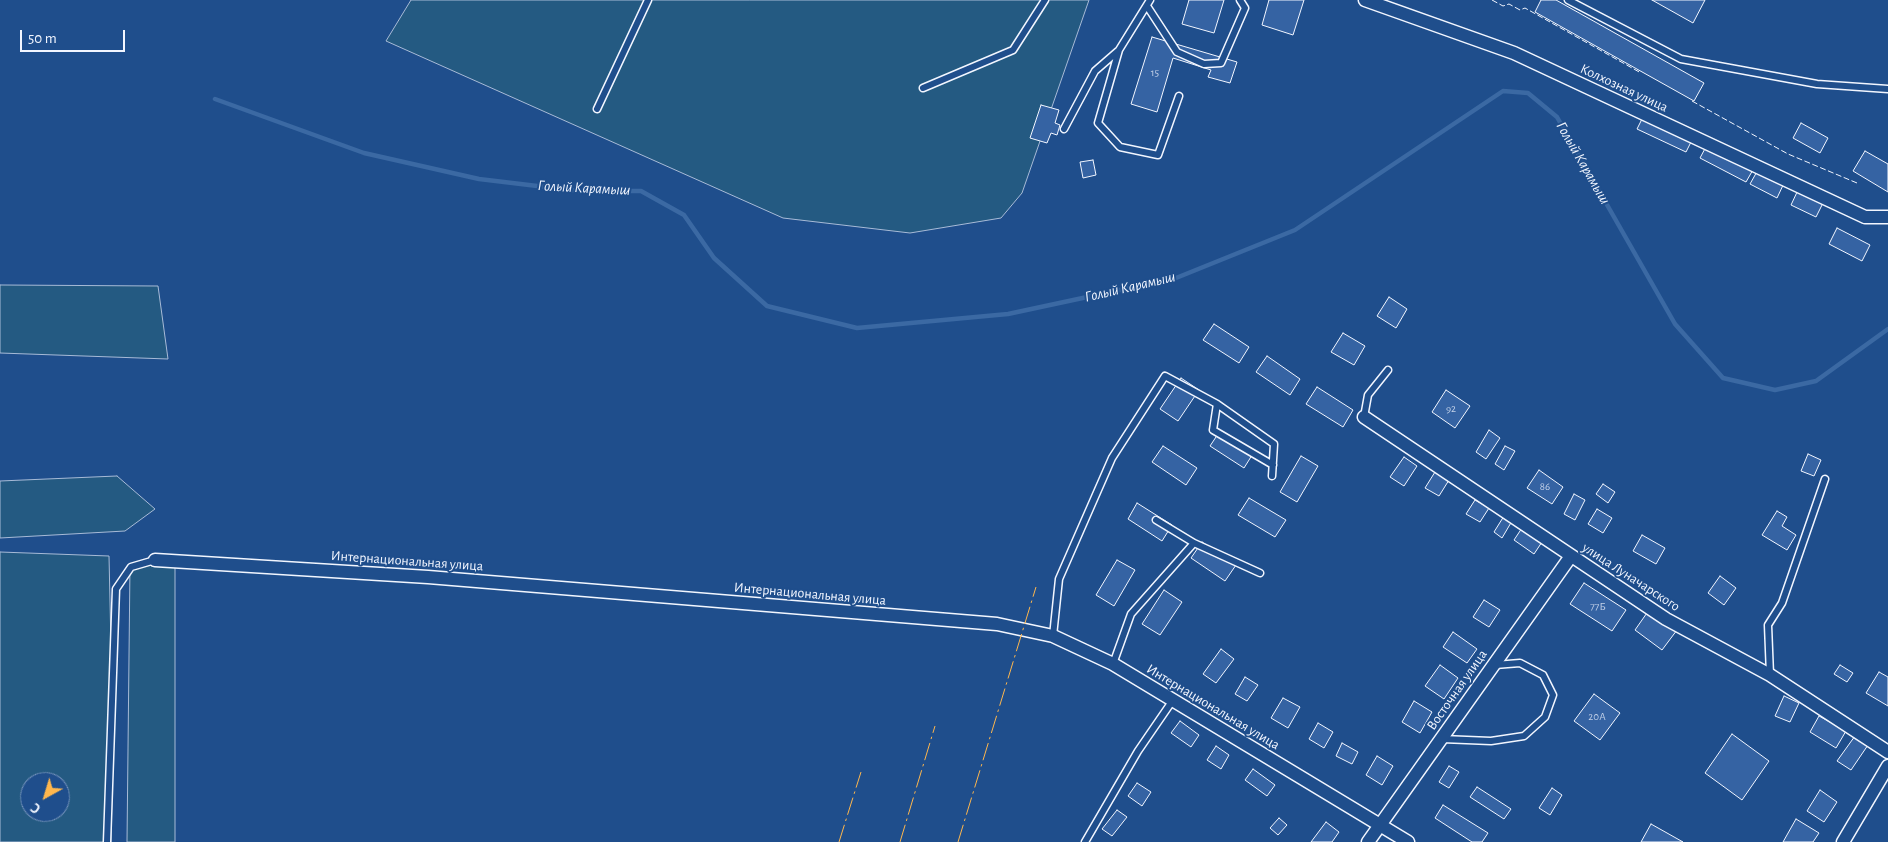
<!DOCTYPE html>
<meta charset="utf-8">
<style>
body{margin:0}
#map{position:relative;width:1888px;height:842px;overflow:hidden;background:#1f4e8c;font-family:"Alegreya Sans",sans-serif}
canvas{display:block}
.north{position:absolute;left:20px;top:772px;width:50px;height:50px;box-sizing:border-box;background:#1f4e8c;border:1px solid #7391ba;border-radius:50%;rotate:219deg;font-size:14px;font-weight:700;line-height:20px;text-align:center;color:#f2f6ff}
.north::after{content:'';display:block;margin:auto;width:18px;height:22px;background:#ffb74d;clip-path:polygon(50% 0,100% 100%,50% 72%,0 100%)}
.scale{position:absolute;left:20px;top:30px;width:105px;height:22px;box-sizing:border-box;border:2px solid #f2f6ff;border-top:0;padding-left:6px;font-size:15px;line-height:18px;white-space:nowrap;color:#f2f6ff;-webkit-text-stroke:4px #1f4e8c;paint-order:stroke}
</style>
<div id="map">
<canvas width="1888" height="842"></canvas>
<div class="north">С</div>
<div class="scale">50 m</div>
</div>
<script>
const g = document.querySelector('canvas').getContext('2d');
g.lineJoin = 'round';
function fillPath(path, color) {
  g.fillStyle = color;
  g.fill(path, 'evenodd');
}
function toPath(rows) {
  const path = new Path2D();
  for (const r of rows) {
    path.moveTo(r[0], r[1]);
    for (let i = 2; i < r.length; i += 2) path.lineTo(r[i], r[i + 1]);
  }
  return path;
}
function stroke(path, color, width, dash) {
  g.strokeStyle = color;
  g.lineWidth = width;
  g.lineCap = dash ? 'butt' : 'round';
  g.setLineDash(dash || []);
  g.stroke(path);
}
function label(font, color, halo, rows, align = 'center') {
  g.font = font + ' "Alegreya Sans",sans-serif';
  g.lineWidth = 4;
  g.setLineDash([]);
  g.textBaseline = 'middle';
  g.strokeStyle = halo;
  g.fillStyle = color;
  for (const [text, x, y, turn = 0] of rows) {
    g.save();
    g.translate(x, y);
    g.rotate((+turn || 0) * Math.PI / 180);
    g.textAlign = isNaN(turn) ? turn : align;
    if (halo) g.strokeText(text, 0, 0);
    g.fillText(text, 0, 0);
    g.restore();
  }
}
const green = toPath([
 [411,0,1089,0,1022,193,1001,218,910,233,783,218,386,41,411,0],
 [0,285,158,286,168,359,0,353,0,285],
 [117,476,155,509,125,531,0,538,0,481,117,476],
 [0,552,109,556,113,738,111,842,0,842,0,552],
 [30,782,60,782,60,812,30,812,30,782],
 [175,558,175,842,127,842,130,564,175,558]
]);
const stream = toPath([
 [215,99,364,153,479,179,579,191,641,191,684,215,714,258,767,306,857,328,1008,314,1176,278,1295,230,1503,91,1528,93,1557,117,1675,324,1723,378,1775,390,1816,381,1888,329]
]);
const building = toPath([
 [1189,0,1224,0,1214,33,1182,24,1189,0],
 [1269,0,1304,0,1293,35,1262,25,1269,0],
 [1541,0,1556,0,1704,83,1694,101,1535,12,1541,0],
 [1652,0,1705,0,1693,23,1652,0],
 [1152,37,1237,62,1230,83,1208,77,1211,70,1173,58,1157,112,1131,104,1152,37],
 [1041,105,1059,110,1055,123,1060,125,1057,135,1051,133,1047,143,1030,138,1041,105],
 [1644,115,1693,138,1686,152,1637,129,1644,115],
 [1801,123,1828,138,1820,153,1793,138,1801,123],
 [1708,143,1754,168,1746,182,1700,158,1708,143],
 [1865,151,1888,164,1888,192,1853,171,1865,151],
 [1093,160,1096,175,1083,178,1080,162,1093,160],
 [1759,168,1785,181,1777,198,1750,184,1759,168],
 [1798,190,1823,203,1816,217,1791,205,1798,190],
 [1837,228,1870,245,1862,261,1829,244,1837,228],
 [1389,297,1407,309,1396,328,1377,316,1389,297],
 [1214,324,1249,347,1239,363,1203,340,1214,324],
 [1343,333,1365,346,1354,365,1331,352,1343,333],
 [1267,356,1300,379,1290,395,1256,372,1267,356],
 [1181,378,1199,390,1178,421,1160,409,1181,378],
 [1317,387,1353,410,1343,427,1306,404,1317,387],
 [1446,390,1470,406,1455,428,1432,412,1446,390],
 [1489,430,1500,438,1486,459,1476,452,1489,430],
 [1220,431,1254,452,1244,468,1210,446,1220,431],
 [1163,446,1197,468,1186,485,1152,462,1163,446],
 [1505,446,1515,451,1504,470,1495,464,1505,446],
 [1808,454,1821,460,1814,476,1801,471,1808,454],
 [1301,456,1318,466,1297,502,1280,492,1301,456],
 [1404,457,1417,466,1404,486,1390,477,1404,457],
 [1539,470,1563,487,1552,504,1527,488,1539,470],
 [1435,472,1449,480,1439,496,1425,488,1435,472],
 [1603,484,1615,492,1608,503,1596,494,1603,484],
 [1574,494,1585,500,1575,520,1564,514,1574,494],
 [1249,498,1286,520,1275,537,1238,515,1249,498],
 [1475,500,1489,508,1480,522,1466,514,1475,500],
 [1137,503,1172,525,1162,541,1128,519,1137,503],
 [1597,509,1612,518,1603,533,1588,524,1597,509],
 [1777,511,1787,517,1782,526,1796,535,1787,550,1762,535,1777,511],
 [1504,516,1512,521,1502,538,1494,532,1504,516],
 [1528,519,1548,533,1534,554,1514,540,1528,519],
 [1642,535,1665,548,1656,564,1633,551,1642,535],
 [1202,542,1236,565,1225,581,1191,558,1202,542],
 [1117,560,1135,570,1114,606,1096,595,1117,560],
 [1720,576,1736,588,1724,605,1708,593,1720,576],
 [1584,583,1626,610,1612,631,1570,604,1584,583],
 [1164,590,1182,602,1160,635,1142,624,1164,590],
 [1484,600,1500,610,1489,627,1473,617,1484,600],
 [1649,610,1677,630,1662,650,1635,630,1649,610],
 [1453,632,1477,649,1467,663,1443,647,1453,632],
 [1221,649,1234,659,1216,683,1203,674,1221,649],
 [1440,665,1458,678,1444,699,1425,686,1440,665],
 [1840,665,1853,673,1847,682,1834,674,1840,665],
 [1879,672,1888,677,1888,706,1866,693,1879,672],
 [1245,677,1258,685,1247,701,1235,694,1245,677],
 [1594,694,1620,713,1600,740,1574,721,1594,694],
 [1784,696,1799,703,1790,722,1775,716,1784,696],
 [1283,698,1300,707,1288,728,1271,718,1283,698],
 [1414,701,1432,712,1420,733,1402,722,1414,701],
 [1819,716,1846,731,1836,748,1810,732,1819,716],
 [1180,721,1199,735,1191,747,1171,733,1180,721],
 [1318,723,1333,732,1324,748,1309,739,1318,723],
 [1732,734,1769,761,1742,800,1705,773,1732,734],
 [1855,736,1868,745,1851,770,1837,761,1855,736],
 [1342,743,1358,752,1352,764,1336,756,1342,743],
 [1216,746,1229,755,1221,769,1207,760,1216,746],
 [1377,756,1393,766,1382,785,1366,775,1377,756],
 [1449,766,1459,772,1449,788,1439,782,1449,766],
 [1253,769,1275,785,1267,796,1245,780,1253,769],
 [1137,783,1151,792,1142,806,1128,796,1137,783],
 [1477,787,1511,809,1504,819,1470,797,1477,787],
 [1552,788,1562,795,1550,815,1539,808,1552,788],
 [1820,790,1837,802,1824,822,1807,811,1820,790],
 [1443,805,1488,833,1482,842,1472,842,1435,818,1443,805],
 [1117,810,1127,817,1112,836,1102,829,1117,810],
 [1279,818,1287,825,1278,835,1270,828,1279,818],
 [1796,819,1819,833,1813,842,1783,842,1796,819],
 [1326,822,1339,832,1332,842,1311,842,1326,822],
 [1651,824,1683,842,1641,842,1651,824]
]);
const service = toPath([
 [1150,0,1119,50,1098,123,1120,147,1158,155,1179,96],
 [1568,0,1681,59,1817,84,1888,89],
 [1147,6,1177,52,1204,64,1221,63,1245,8,1240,0],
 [923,88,1013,50,1045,0],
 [597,109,648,0],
 [1064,129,1095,71,1118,51],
 [1217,404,1213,430,1273,465],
 [1364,417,1368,395,1388,370],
 [1156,520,1194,543,1260,573],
 [1053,636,1059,579,1112,458,1165,376,1217,404,1274,444,1272,476],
 [1113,664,1131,614,1194,543],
 [1770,675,1768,625,1782,603,1825,479],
 [1442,739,1491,741,1524,736,1545,717,1553,695,1543,675,1520,663,1495,665],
 [107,842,116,589,131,567,155,560],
 [1085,842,1138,751,1173,700]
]);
const minor = toPath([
 [1365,0,1514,53,1865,217,1888,217],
 [1364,417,1666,619,1770,675,1888,752],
 [155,560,428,577,997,624,1053,636,1113,664,1408,842],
 [1368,842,1571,556],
 [1843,842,1888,766]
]);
const fence = toPath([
 [1492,0,1503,6,1509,4,1520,10,1525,8,1641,73],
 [1692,101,1788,154,1857,183]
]);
const power = toPath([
 [839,842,861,772],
 [900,842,935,726],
 [958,842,1036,587]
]);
const numberNames = [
 ["15",1155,73],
 ["92",1451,409],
 ["86",1545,487],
 ["77Б",1598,607],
 ["20А",1597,717]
];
const streetNames = [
 ["Колхозная улица",1624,88,25],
 ["Интернациональная улица",407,561,4],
 ["улица Луначарского",1631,577,33],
 ["Интернациональная улица",810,594,5],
 ["Восточная улица",1457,690,-55],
 ["Интернациональная улица",1213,707,31]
];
const waterNames = [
 ["Голый Карамыш",1583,163,60],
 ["Голый Карамыш",584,188,3],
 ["Голый Карамыш",1130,287,-13]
];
fillPath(green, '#245a82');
stroke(green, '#a8bbd7', 1);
stroke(stream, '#3b69a3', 4.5);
fillPath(building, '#3563a3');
stroke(building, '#f2f6ff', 1);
stroke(service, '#f2f6ff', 9);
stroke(minor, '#f2f6ff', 15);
stroke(service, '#1f4e8c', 6);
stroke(minor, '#1f4e8c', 12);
stroke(fence, '#f2f6ff', 1, [6, 2.5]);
stroke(power, '#ffb74d', 1, [18, 4, 2.5, 4]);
label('11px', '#c3d1e8', null, numberNames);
label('14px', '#f2f6ff', '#1f4e8c', streetNames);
label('italic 15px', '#f2f6ff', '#1f4e8c', waterNames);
</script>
